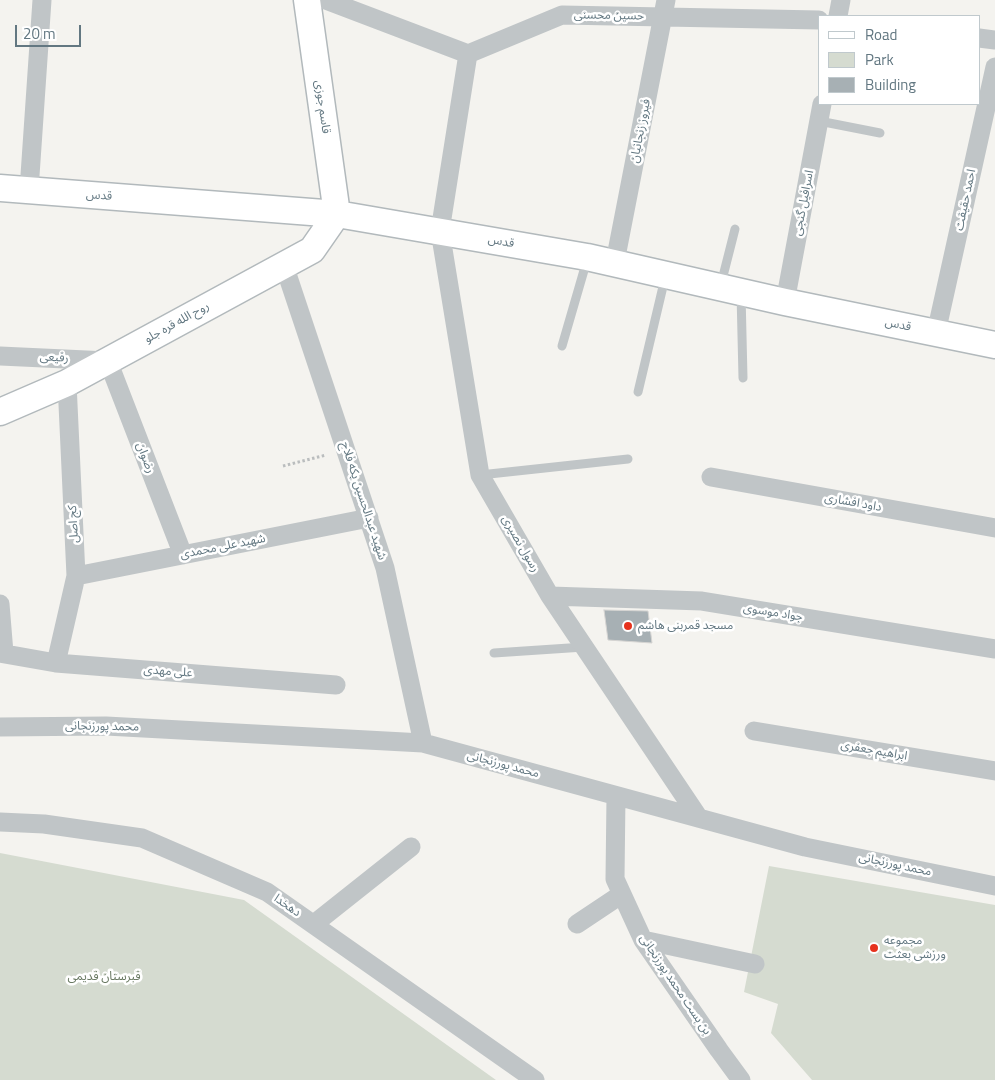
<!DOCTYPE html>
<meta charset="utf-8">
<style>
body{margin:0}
#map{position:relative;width:995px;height:1080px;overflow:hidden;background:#f4f3ef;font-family:"Titillium Web",sans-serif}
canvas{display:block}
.legend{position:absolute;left:818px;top:15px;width:162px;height:90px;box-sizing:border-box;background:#fff;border:1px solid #c0c9cd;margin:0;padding:6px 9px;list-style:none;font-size:15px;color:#627781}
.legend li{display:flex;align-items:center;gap:10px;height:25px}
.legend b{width:25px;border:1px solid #c0c9cd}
.scale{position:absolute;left:15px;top:25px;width:66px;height:22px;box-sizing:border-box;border:2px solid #627781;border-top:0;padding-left:6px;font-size:15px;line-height:18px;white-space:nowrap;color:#627781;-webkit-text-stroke:4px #fff;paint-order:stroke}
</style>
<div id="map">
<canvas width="995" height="1080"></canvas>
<ul class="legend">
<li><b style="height:6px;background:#fff"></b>Road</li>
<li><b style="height:14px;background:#d5dbd0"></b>Park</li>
<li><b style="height:14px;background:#a7b0b4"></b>Building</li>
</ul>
<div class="scale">20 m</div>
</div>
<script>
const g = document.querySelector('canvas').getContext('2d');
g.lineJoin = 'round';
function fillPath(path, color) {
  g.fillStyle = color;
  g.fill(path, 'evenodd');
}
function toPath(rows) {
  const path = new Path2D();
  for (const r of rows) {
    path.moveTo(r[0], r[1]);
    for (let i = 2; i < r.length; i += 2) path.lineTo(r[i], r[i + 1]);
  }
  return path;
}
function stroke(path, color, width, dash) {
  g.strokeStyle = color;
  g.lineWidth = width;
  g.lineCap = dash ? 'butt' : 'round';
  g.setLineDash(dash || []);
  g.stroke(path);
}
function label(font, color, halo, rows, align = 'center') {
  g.font = font + ' "Titillium Web","Noto Sans Arabic",sans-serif';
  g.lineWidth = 5;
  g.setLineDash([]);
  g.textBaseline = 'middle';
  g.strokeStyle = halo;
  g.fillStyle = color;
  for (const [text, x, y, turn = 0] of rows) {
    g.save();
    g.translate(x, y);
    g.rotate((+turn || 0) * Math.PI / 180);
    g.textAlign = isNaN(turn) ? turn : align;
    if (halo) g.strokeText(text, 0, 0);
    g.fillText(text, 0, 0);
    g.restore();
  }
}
const green = toPath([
 [0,853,244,900,496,1080,0,1080],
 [769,866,995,905,995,1080,812,1080,771,1033,778,1004,744,992]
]);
const building = toPath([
 [604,610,648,611,652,643,608,640,604,610]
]);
const path = toPath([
 [283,466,326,455]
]);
const lane = toPath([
 [819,121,880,133],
 [721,284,735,229],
 [741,293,743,378],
 [562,346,587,260],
 [638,392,665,278],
 [480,475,628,459],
 [494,653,584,647]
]);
const street = toPath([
 [326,0,468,54,562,15,819,20],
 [838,16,841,0],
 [979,38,995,40],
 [468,54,440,231,480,475,550,596,699,818],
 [29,190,42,0],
 [615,262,666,0],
 [284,265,385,568,423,743],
 [785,302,822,104],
 [936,333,995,67],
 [0,356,108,361,183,555],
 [711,477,995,528],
 [76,576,369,518],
 [550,596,702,601,995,649],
 [0,604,4,653],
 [0,653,56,663,336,685],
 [56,663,76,576,67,383],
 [0,727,106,726,423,743,805,847,995,886],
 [754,731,995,771],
 [616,796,615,879,643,940,719,1050,741,1080],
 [0,822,44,824,142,838,267,892,535,1080],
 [314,924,411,847],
 [577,924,622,894],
 [643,940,755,964]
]);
const secondary = toPath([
 [307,0,337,214],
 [0,188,337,214,587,257,785,302,995,345],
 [0,412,67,383,312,250,337,214]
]);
const markers = [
 [628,626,5,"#e6321d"],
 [874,948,5,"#e6321d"]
];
const streetNames = [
 ["حسین محسنی",609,16,1],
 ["قاسم جوزی",322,107,82],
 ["فیروز زنجانیان",641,131,-79],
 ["قدس",99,196,4],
 ["احمد حقیقت",966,200,-78],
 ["اسرافیل گنجی",804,203,-79],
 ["قدس",501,242,10],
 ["روح الله قره جلو",177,323,-29],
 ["قدس",898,325,12],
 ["رفیعی",54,358,3],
 ["رضوان",145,458,69],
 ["شهید عبدالحسین یکه فلاح",363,501,72],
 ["داود افشاری",853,503,10],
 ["کج اصل",74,524,-93],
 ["رسول نصیری",520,544,60],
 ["شهید علی محمدی",223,547,-11],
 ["جواد موسوی",773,613,9],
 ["علی مهدی",168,672,4],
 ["محمد پورزنجانی",102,727,1],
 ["ابراهیم جعفری",874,751,10],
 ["محمد پورزنجانی",503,765,15],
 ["محمد پورزنجانی",895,865,12],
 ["دهخدا",287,906,35],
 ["بن بست محمد پورزنجانی",675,985,56]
];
const poiNames = [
 ["مسجد قمربنی هاشم",638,626],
 ["مجموعه",884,941],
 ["ورزشی بعثت",884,955]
];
const parkNames = [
 ["قبرستان قدیمى",104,977]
];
fillPath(green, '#d5dbd0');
fillPath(building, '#a7b0b4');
stroke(building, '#d5d4d2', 1);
stroke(secondary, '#b2b9bc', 29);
stroke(path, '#babdbe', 3, [2.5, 2.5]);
stroke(lane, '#c0c5c7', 9);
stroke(street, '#c0c5c7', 19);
stroke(secondary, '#fff', 26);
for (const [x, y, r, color] of markers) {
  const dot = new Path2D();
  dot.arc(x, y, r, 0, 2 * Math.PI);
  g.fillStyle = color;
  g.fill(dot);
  stroke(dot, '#fff', 2);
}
label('12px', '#627781', '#fff', streetNames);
label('12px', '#627781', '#fff', poiNames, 'left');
label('12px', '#687861', '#fff', parkNames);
</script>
